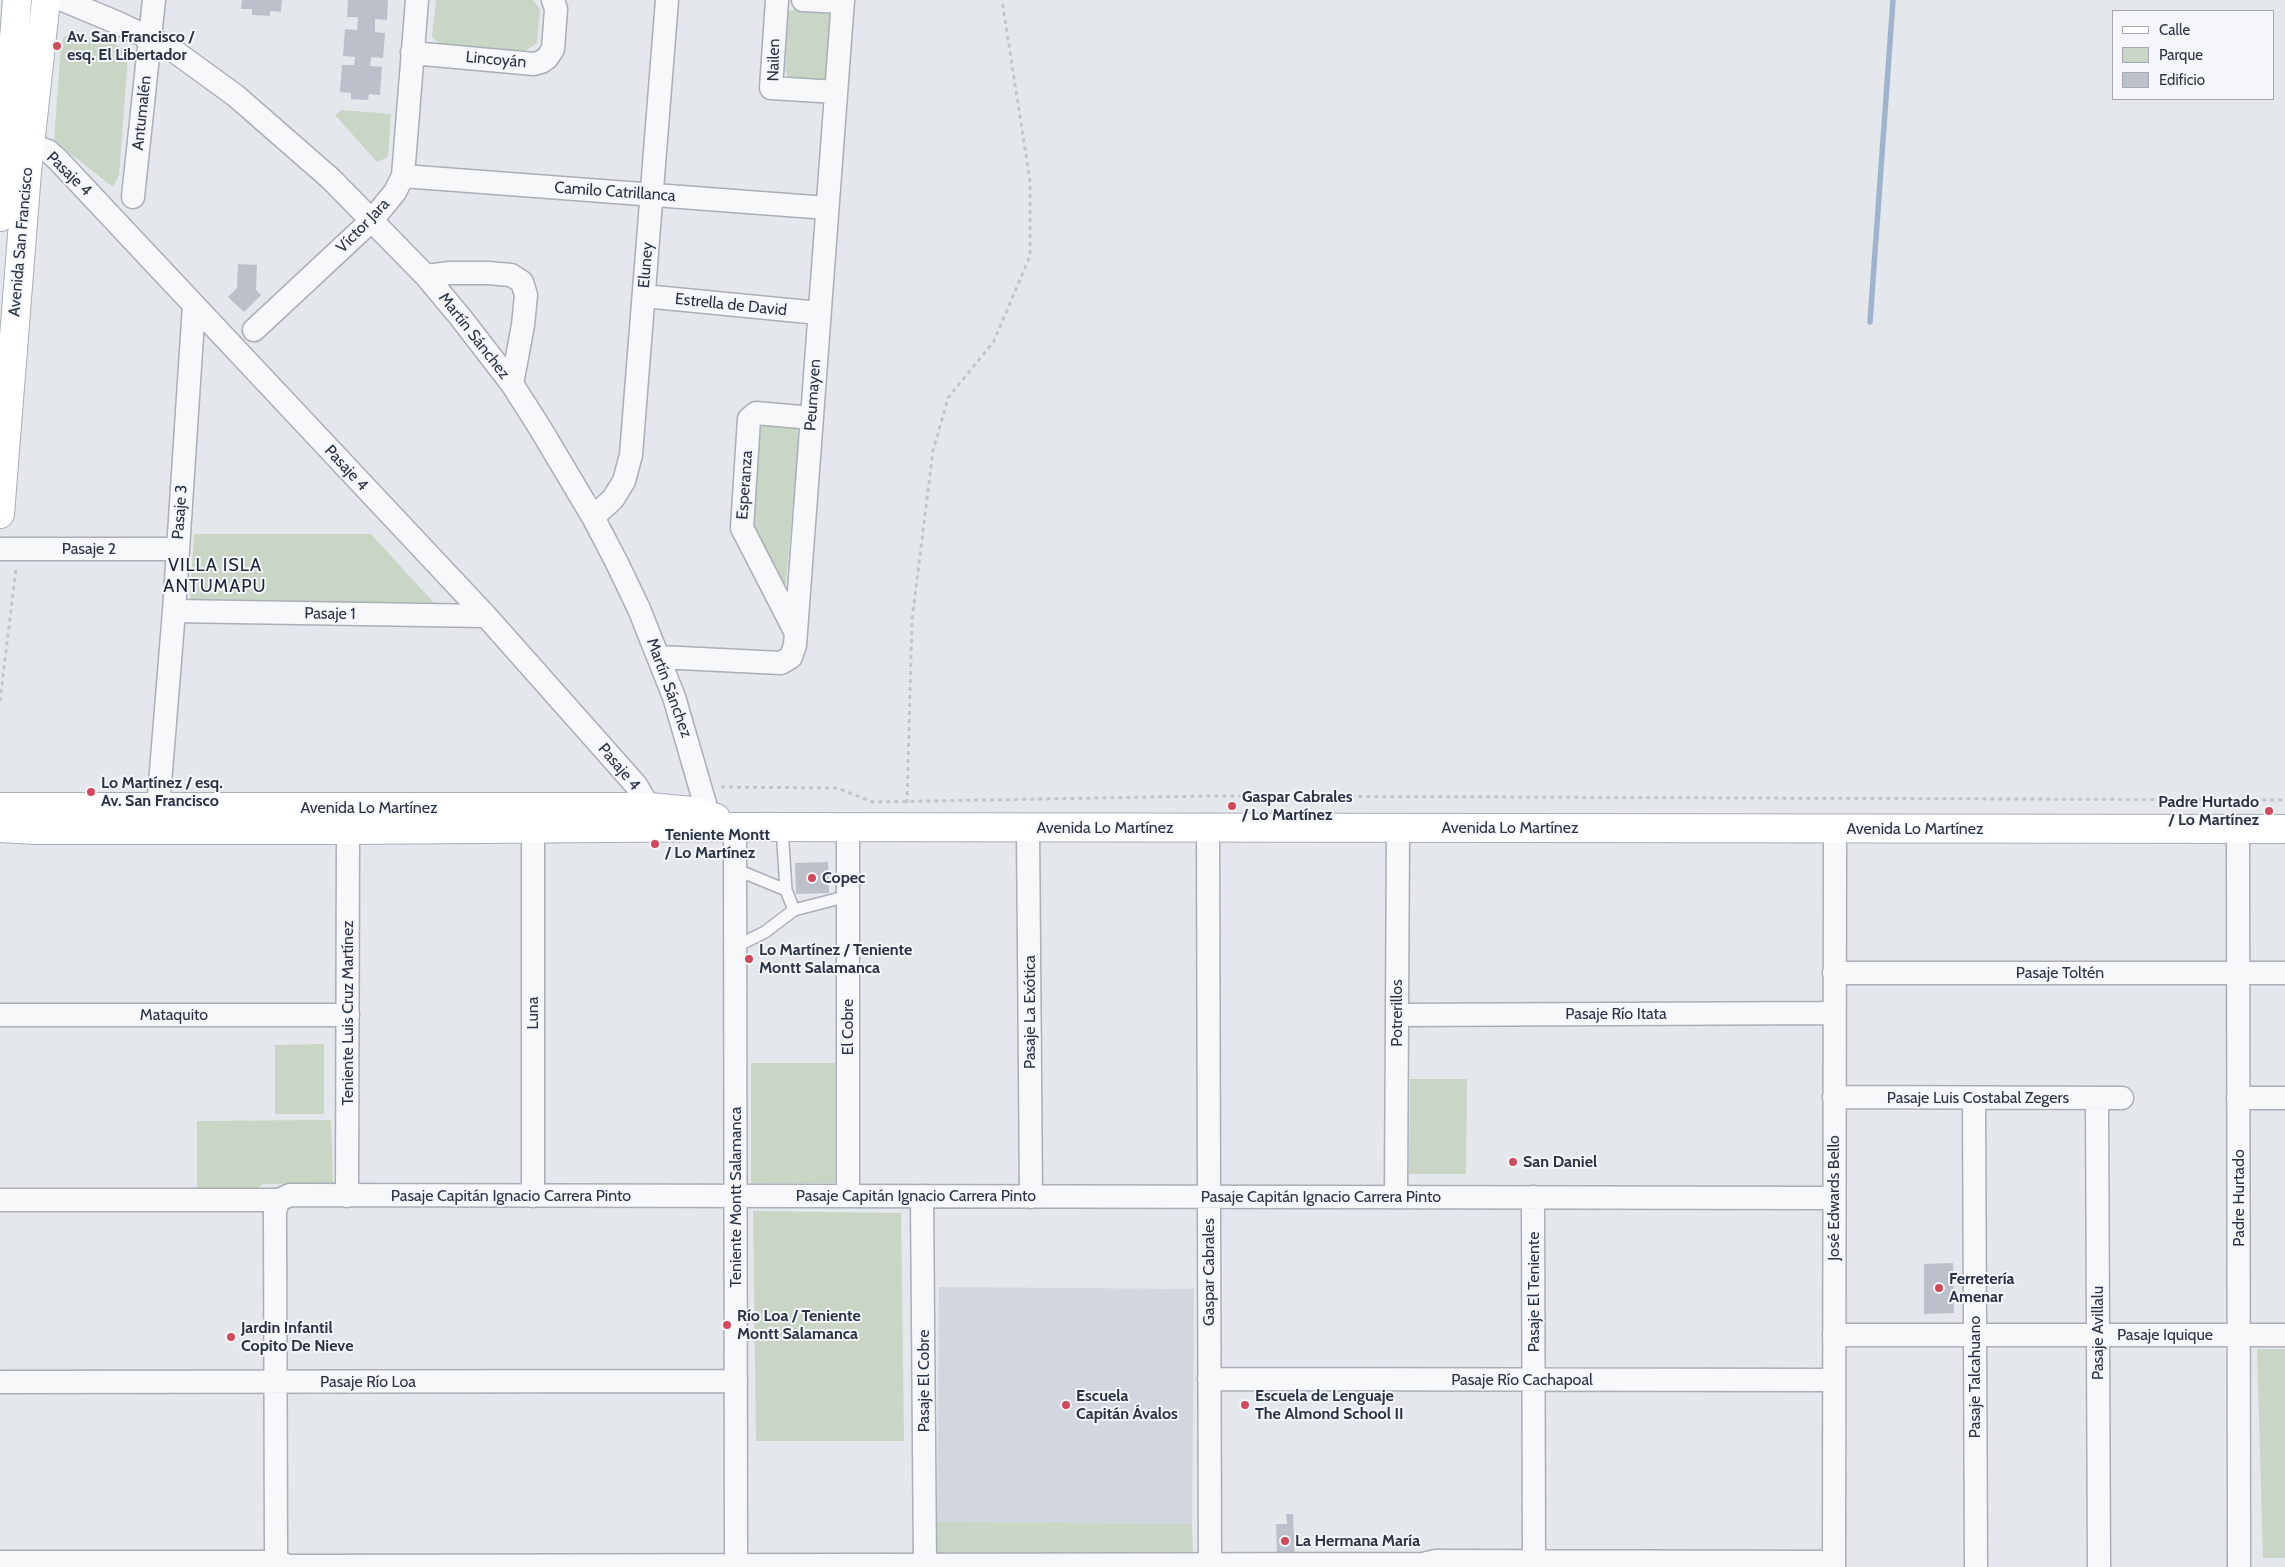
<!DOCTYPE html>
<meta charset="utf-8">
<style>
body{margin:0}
#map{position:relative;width:2285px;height:1567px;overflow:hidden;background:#e4e7ec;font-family:Cabin,sans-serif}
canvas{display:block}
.legend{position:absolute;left:2112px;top:10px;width:162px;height:90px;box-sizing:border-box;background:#f4f6f9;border:1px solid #a4a8b1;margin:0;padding:6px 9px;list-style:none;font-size:15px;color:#2b3445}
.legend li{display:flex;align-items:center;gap:10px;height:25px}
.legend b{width:25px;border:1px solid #a4a8b1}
</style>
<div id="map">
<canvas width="2285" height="1567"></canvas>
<ul class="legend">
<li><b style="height:6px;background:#fff"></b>Calle</li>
<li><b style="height:14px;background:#c9d6c5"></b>Parque</li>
<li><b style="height:14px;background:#bbc0ca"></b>Edificio</li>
</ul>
</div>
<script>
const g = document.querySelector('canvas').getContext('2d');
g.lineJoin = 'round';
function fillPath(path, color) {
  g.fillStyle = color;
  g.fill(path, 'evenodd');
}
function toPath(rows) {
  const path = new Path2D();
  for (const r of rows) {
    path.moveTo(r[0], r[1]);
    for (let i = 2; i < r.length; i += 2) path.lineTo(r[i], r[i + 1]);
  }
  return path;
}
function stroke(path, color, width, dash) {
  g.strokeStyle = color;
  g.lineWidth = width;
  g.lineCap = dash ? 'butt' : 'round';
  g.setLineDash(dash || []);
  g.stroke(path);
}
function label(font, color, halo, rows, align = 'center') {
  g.font = font + ' Cabin,sans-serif';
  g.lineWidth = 4;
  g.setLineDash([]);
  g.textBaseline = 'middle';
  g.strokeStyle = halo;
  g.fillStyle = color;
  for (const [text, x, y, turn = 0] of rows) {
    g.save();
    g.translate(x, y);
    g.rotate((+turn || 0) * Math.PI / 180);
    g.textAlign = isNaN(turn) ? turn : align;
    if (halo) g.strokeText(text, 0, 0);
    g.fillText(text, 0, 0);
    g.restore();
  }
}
const built = toPath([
 [939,1287,1194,1289,1192,1524,937,1522]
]);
const green = toPath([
 [436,0,533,0,540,9,537,43,524,52,441,45,432,37],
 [801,7,833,8,825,85,790,79,785,71,788,12],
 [69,33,115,44,123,49,128,56,119,175,113,187,54,141,61,44,64,37],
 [342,110,391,114,388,157,377,162,335,115],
 [761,423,789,425,797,429,799,439,785,591,750,526,754,428],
 [194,534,371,534,435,604,190,599],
 [324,1044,324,1114,275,1114,275,1045],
 [751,1063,835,1063,835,1183,751,1183],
 [1410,1079,1467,1079,1466,1174,1409,1174],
 [331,1120,333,1183,263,1184,253,1191,197,1188,197,1121],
 [753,1211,901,1213,904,1441,756,1441],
 [2257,1349,2285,1349,2285,1558,2263,1558],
 [937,1522,1192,1524,1193,1555,937,1553,933,1549]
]);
const stream = toPath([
 [1870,322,1893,0]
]);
const building = toPath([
 [242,0,282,0,281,12,270,11,270,16,252,15,252,9,241,9],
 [348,0,388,0,387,20,375,19,375,32,385,33,383,58,371,57,370,66,382,67,380,95,369,94,368,100,351,99,351,93,340,92,342,65,354,65,355,57,343,56,345,29,357,30,358,17,347,17],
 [238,264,257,265,256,290,261,295,244,312,228,297,237,288],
 [828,862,829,893,796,894,795,863],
 [1953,1263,1954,1313,1924,1314,1924,1264],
 [1286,1514,1293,1514,1295,1562,1277,1557,1276,1524,1287,1524]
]);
const path = toPath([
 [0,701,16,568],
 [721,787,837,788,873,802,1210,796,2285,800],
 [907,803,912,620,933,451,948,398,994,341,1030,256,1030,181,1002,0]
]);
const lane = toPath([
 [782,827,786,890,794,910],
 [735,869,786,890],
 [735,947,765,932,794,910,848,896]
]);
const street = toPath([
 [63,0,118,23,170,48,236,96,331,179,426,276,461,318,512,384,540,428,593,517,617,563,639,609,674,697,708,814],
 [777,0,771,88,836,92],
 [803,0,843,2],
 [412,53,534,64,541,62,547,58,553,49,556,9,553,0],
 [29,144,48,151,58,160,486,616,636,785,649,807],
 [403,176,827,208],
 [133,197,154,0],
 [426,276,450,273,488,273,511,275,522,282,526,295,523,325,512,384],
 [644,296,819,313],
 [254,330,372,220,395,192,403,176,417,0],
 [593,517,613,499,624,481,631,455,667,0],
 [0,549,178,549],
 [174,611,486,616],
 [795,631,742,528,749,419,756,413,812,418],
 [659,657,781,663,791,657,795,645,843,0],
 [158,808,174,611,194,305],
 [735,827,736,1567],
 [848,828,848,1196],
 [1028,828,1031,1197],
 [1208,828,1210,1567],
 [2238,829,2239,1567],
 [1834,973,2285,973],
 [0,1015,348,1015],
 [1397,1015,1834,1013],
 [1834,1097,2122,1098],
 [1974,1098,1976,1567],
 [2097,1098,2099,1567],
 [2238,1098,2285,1098],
 [347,1196,348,830],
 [533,1196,533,829],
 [922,1196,925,1565],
 [1396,1197,1398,828],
 [1533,1197,1534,1567],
 [0,1200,279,1200,290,1195,1834,1198],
 [1834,1335,2285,1335],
 [1209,1379,1834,1380],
 [0,1382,736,1381],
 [0,1562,279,1562],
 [279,1562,288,1566,1423,1564,1436,1561,1834,1562],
 [279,1562,276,1557,275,1211,279,1200],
 [1834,1567,1835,829]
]);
const secondary = toPath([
 [0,217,17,0],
 [0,514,27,172,46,0],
 [0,807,649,807,692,811,716,818],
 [0,828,34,830,348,830,735,827,2285,829]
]);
const markers = [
 [57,46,5,"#d1495b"],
 [91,792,5,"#d1495b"],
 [1232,806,5,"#d1495b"],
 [2269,811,5,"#d1495b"],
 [655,844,5,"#d1495b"],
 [812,878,5,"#d1495b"],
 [749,959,5,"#d1495b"],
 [1513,1162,5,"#d1495b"],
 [1939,1288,5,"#d1495b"],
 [727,1325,5,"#d1495b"],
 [231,1337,5,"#d1495b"],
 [1066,1405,5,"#d1495b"],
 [1245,1405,5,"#d1495b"],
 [1285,1541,5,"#d1495b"]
];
const poiNames = [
 ["Av. San Francisco /",67,37],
 ["esq. El Libertador",67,55],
 ["Lo Martínez / esq.",101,783],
 ["Av. San Francisco",101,801],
 ["Gaspar Cabrales",1242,797],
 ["/ Lo Martínez",1242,815],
 ["Padre Hurtado",2259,802,"right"],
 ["/ Lo Martínez",2259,820,"right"],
 ["Teniente Montt",665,835],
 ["/ Lo Martínez",665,853],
 ["Copec",822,878],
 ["Lo Martínez / Teniente",759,950],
 ["Montt Salamanca",759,968],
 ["San Daniel",1523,1162],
 ["Ferretería",1949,1279],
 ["Amenar",1949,1297],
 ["Río Loa / Teniente",737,1316],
 ["Montt Salamanca",737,1334],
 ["Jardin Infantil",241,1328],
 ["Copito De Nieve",241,1346],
 ["Escuela",1076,1396],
 ["Capitán Ávalos",1076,1414],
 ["Escuela de Lenguaje",1255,1396],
 ["The Almond School II",1255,1414],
 ["La Hermana María",1295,1541]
];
const streetNames = [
 ["Lincoyán",496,60,5],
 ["Nailen",774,60,-89],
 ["Antumalén",142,113,-84],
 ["Pasaje 4",69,174,44],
 ["Camilo Catrillanca",615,192,4],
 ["Víctor Jara",363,226,-46],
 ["Avenida San Francisco",21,242,-85],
 ["Eluney",646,265,-85],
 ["Estrella de David",731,305,6],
 ["Martín Sánchez",474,336,52],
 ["Peumayen",813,395,-86],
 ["Pasaje 4",346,468,47],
 ["Esperanza",745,485,-86],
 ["Pasaje 3",180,512,-86],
 ["Pasaje 2",89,549],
 ["Pasaje 1",330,614,1],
 ["Martín Sánchez",669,688,70],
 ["Pasaje 4",619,767,50],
 ["Avenida Lo Martínez",369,808],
 ["Avenida Lo Martínez",1105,828],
 ["Avenida Lo Martínez",1510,828],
 ["Avenida Lo Martínez",1915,829],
 ["Pasaje Toltén",2060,973],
 ["Pasaje La Exótica",1030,1012,-90],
 ["Teniente Luis Cruz Martínez",348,1013,-90],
 ["Luna",533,1013,-90],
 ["Potrerillos",1397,1013,-90],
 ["Pasaje Río Itata",1616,1014],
 ["Mataquito",174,1015],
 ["El Cobre",848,1027,-90],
 ["Pasaje Luis Costabal Zegers",1978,1098],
 ["Pasaje Capitán Ignacio Carrera Pinto",511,1196],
 ["Pasaje Capitán Ignacio Carrera Pinto",916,1196],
 ["Teniente Montt Salamanca",736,1197,-90],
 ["Pasaje Capitán Ignacio Carrera Pinto",1321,1197],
 ["José Edwards Bello",1834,1198,-90],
 ["Padre Hurtado",2239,1198,-90],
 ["Gaspar Cabrales",1209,1272,-90],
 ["Pasaje El Teniente",1534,1292,-90],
 ["Pasaje Avillalu",2098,1333,-90],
 ["Pasaje Iquique",2165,1335],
 ["Pasaje Talcahuano",1975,1377,-90],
 ["Pasaje Río Cachapoal",1522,1380],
 ["Pasaje El Cobre",924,1381,-90],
 ["Pasaje Río Loa",368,1382]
];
const neighbourhoodNames = [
 ["VILLA ISLA",215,566],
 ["ANTUMAPU",215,587]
];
fillPath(built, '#d2d6de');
fillPath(green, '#c9d6c5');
stroke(stream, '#9fb4cc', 5.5);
fillPath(building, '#bbc0ca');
stroke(lane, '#a9aeb7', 14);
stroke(street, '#a9aeb7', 25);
stroke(secondary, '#a9aeb7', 30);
stroke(path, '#c2c5cb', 3, [4, 4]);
stroke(lane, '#f7f8fa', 11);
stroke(street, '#f7f8fa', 22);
stroke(secondary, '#fff', 28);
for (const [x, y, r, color] of markers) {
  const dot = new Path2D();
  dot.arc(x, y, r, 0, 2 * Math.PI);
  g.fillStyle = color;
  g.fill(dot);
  stroke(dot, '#f4f6f9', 2);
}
label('bold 16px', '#2b3445', '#f4f6f9', poiNames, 'left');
label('16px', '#2b3445', '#f4f6f9', streetNames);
g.letterSpacing = '1px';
label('18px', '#1d2536', '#f4f6f9', neighbourhoodNames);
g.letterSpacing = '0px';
</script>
